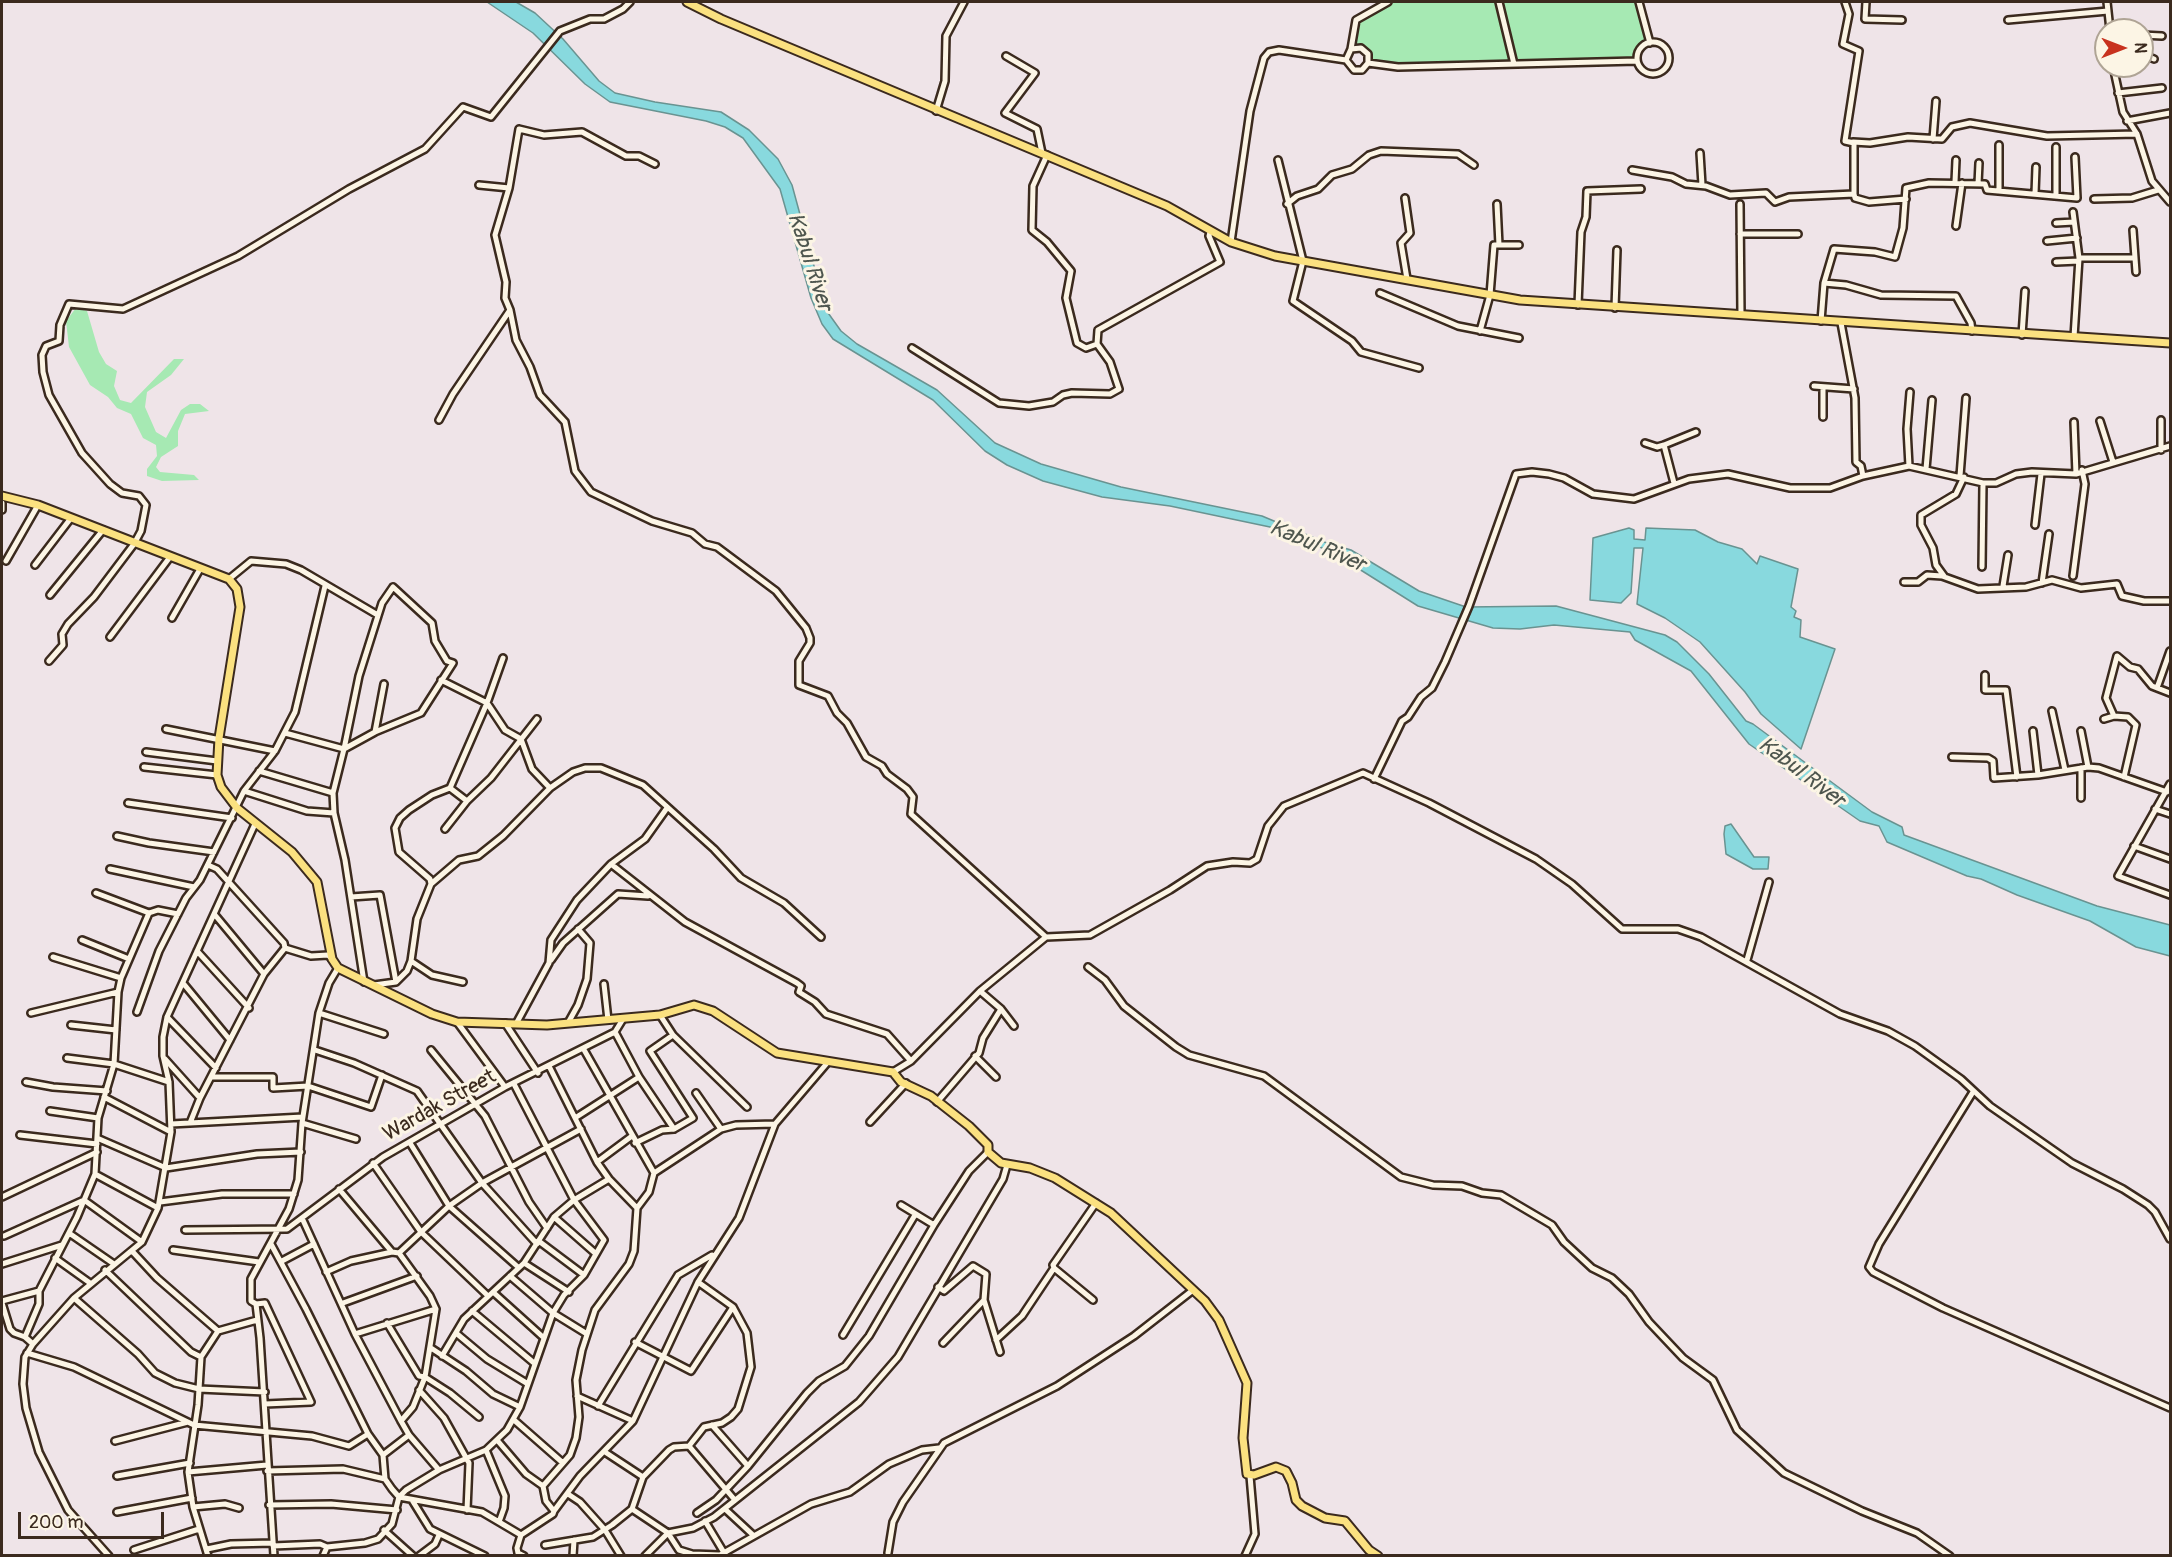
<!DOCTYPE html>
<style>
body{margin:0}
#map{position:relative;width:2172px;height:1557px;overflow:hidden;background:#efe4e8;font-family:Pangolin,sans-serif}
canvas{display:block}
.frame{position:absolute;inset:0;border:3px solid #3b2a1e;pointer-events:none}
.north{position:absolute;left:2094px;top:18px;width:60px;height:60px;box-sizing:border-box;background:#fcf5e5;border:2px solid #afa495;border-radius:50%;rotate:90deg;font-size:16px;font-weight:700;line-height:24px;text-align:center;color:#3b2a1e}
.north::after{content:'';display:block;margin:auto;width:21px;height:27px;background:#c8321e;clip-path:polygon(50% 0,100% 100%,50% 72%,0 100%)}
.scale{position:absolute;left:18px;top:1512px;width:146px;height:27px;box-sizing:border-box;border:3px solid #3b2a1e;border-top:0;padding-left:8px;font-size:18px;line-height:21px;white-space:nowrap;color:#3b2a1e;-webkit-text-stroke:4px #fcf5e5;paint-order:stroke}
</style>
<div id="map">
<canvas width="2172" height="1557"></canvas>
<div class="frame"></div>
<div class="north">N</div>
<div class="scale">200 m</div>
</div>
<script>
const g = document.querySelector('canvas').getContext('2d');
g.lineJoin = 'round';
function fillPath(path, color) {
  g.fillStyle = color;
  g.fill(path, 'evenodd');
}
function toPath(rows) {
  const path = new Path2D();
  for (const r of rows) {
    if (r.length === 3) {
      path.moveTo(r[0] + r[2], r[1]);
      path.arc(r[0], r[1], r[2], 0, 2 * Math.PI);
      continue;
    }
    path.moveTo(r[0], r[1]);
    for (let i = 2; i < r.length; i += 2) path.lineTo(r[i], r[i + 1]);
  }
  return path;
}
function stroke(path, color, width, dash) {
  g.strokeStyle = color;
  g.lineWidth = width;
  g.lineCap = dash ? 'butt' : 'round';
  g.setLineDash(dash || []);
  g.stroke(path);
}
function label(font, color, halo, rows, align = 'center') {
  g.font = font + ' Pangolin,sans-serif';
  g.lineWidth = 6;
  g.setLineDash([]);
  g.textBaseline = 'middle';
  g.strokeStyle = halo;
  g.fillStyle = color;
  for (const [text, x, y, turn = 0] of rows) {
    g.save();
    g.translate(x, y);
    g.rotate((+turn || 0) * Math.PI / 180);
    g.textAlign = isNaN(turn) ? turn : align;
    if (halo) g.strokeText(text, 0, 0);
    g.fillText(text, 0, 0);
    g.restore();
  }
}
const green = toPath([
 [1389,2,1639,2,1650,43,1640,50,1637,61,1398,67,1368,63,1365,50,1351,49,1356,20],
 [76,308,87,311,99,352,106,364,117,371,114,386,120,400,131,403,174,359,184,359,171,375,147,392,145,407,156,432,166,438,181,410,190,404,200,404,209,411,185,414,178,431,178,446,161,457,156,467,160,472,194,475,199,480,162,481,147,476,147,469,157,456,156,445,143,438,131,414,117,408,108,397,90,385,69,347,66,321]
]);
const water = toPath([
 [487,2,516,2,535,13,563,39,599,81,615,93,655,102,721,112,749,130,778,159,792,185,826,310,841,331,857,344,937,390,995,443,1041,464,1121,487,1262,516,1324,542,1351,550,1419,591,1466,607,1556,606,1665,635,1677,642,1709,674,1746,721,1753,724,1872,812,1902,827,1904,835,2097,906,2170,925,2170,956,2136,947,2090,921,2017,895,1981,879,1967,876,1887,842,1879,826,1860,821,1749,744,1691,671,1635,640,1630,632,1554,625,1520,629,1493,628,1418,606,1332,552,1270,527,1170,506,1102,497,1043,481,1007,465,985,451,933,400,833,339,822,324,811,298,780,189,743,138,725,127,706,121,610,102,585,84,533,33,487,2],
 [1629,528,1634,530,1634,539,1645,540,1646,528,1695,530,1718,542,1742,549,1757,564,1760,556,1798,569,1791,607,1796,611,1794,617,1801,620,1800,637,1835,649,1801,749,1761,714,1745,692,1700,642,1665,618,1637,604,1643,548,1634,548,1631,593,1621,603,1590,600,1593,538,1629,528],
 [1731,824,1754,857,1769,857,1768,869,1753,869,1726,854,1724,834,1725,826,1731,824]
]);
const minor = toPath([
 [1499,2,1514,64],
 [1639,2,1650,43],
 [1845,2,1849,14,1843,44,1859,51,1845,141,1854,143,1854,194],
 [1866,2,1865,19,1902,20],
 [2107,2,2110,30],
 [2008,20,2108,11],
 [2142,35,2162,36],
 [1653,58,16],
 [1351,49,1361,48,1368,54,1368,63,1362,70,1354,70,1346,60,1351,49,1356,20,1388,2],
 [2142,54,2154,59],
 [1006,56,1035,73,1005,113,1037,129,1042,153],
 [1368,63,1398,67,1637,61],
 [2113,66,2123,112,2137,134,2152,181,2170,202],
 [2118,93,2162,88],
 [936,111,945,81,946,36,964,2],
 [2127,121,2170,113],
 [1933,139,1936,101],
 [1853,142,1870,143,1908,137,1942,139,1952,127,1970,123,2047,136,2137,134],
 [1999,145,1999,191],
 [2056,147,2056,196],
 [1700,153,1702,185],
 [1047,155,1033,186,1032,230,1047,242,1071,271,1066,298,1077,343,1086,348,1097,344],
 [1278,160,1303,261,1293,301,1352,341,1361,352,1419,368],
 [1632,170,1672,177,1686,184,1706,186,1730,195,1766,193,1775,202,1789,197,1854,194,1855,198,1869,202,1906,199],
 [1955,182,1956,160],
 [1978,184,1979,163],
 [479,185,509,188],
 [2035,194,2036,167],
 [1405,198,1410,233,1401,243,1407,279],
 [2094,199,2132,198,2158,190],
 [1287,204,1297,196,1318,189,1332,175,1352,169,1369,155,1381,151,1458,154,1474,165],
 [1497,204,1499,245],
 [1740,204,1741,315],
 [2073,212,2079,258,2074,337],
 [2056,223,2074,222],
 [1956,226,1962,183],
 [2133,230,2136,272],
 [1740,234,1798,234],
 [2047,241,2077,238],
 [1231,242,1250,111,1264,58,1269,52,1279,50,1346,60],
 [2079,258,2135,258],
 [2056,262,2079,261],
 [1824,283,1846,285,1881,295,1956,296,1971,323,1972,331],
 [1380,293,1458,326,1519,338],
 [1578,305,1581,232,1586,217,1587,191,1641,189],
 [1615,308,1617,250],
 [510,310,516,340,530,367,540,395,565,422,575,471,591,492,652,521,692,533,705,544,717,547,776,591,806,628,810,638,810,643,799,661,799,685,828,696,837,713,847,723,866,757,882,766,887,774,907,789,913,797,911,814,1046,937],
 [1821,321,1824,283,1834,249,1875,252,1895,257,1903,228,1906,188,1929,183,1985,184,1987,190,2077,198,2075,157],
 [1841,323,1855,398,1856,462,1861,466,1863,476],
 [1480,331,1490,295,1494,245,1519,245],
 [2022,335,2025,291],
 [912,348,999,403,1029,406,1053,402,1063,395,1072,393,1110,394,1119,389,1110,362,1097,344,1098,330,1220,262,1209,236,1210,232],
 [1814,386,1854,389],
 [1823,387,1823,417],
 [439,420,453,394,510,310,505,298,506,282,495,235,509,188,519,129,544,135,582,132,626,156,639,156,655,164],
 [2100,421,2113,462],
 [2074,422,2076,474],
 [1645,443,1657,447,1664,445],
 [2161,450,2161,420],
 [1909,466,1907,429,1910,392],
 [1926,469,1932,400],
 [1960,476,1966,398],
 [1674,483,1664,445,1696,432],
 [2,503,2,510],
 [2035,525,2041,474],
 [6,561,38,505],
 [35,565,71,518],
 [1982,567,1983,483],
 [1944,576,1936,565,1933,548,1921,525,1921,515,1956,494,1964,477],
 [2073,576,2085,484,2082,470],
 [229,579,251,561,286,564,301,570,376,614],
 [1904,582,1918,582,1927,575,1942,576,1978,589,2026,587,2052,580,2081,588,2117,584,2122,596,2144,601,2170,601],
 [2042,583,2049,534],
 [2003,586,2008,555],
 [50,595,103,530],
 [172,618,200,569],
 [110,637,170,557],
 [49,661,63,645,62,634,68,624,94,597,134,544,141,531,146,505,139,496,122,493,110,484,82,453,49,395,43,372,42,355,46,346,59,341,60,325,69,304,123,309,238,256,349,189,425,149,463,107,491,117,560,31,590,19,604,19,623,9,630,2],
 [1985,675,1985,690,2006,690,2017,777],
 [441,680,487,703,505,730,521,739,532,769,550,788],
 [2157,688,2170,651],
 [2052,711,2065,770],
 [2114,716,2106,698,2117,656,2130,667,2138,669,2152,686,2170,693],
 [2104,719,2114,716,2128,717,2136,725,2124,777],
 [166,729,275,751],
 [2033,731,2038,775],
 [2081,731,2088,767],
 [375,732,384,684],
 [285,733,344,749,375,732,421,713,453,663,447,661,435,641,432,623,393,587,382,603,359,676,344,749,333,793,334,813,345,860,364,982],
 [146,752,217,761],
 [1952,757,1988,758,1993,761,1994,778,2038,775,2088,767,2099,768,2167,792],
 [144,767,217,775],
 [259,771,333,793],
 [1374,779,1402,721,1408,717,1421,697,1432,688,1445,662,1469,606,1516,474,1532,472,1549,474,1564,478,1593,494,1634,499,1689,479,1728,474,1790,488,1830,488,1863,476,1909,466,1983,483,1996,483,2016,474,2032,472,2076,474,2170,446],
 [2170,784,2118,876,2170,895],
 [450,788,487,703,503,658],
 [244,791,307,811,334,813],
 [2081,798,2081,768],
 [467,801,491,778,537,719],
 [128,803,232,818],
 [2155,809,2170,814],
 [117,836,149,843,214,852],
 [2134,846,2170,859],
 [611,864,685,922,797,983,801,986,799,992,815,1002,826,1014,887,1034,911,1061],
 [110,869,194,887],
 [431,884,459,860,478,856,503,836,550,788,573,772,585,768,601,768,643,785,714,849,741,878,784,903,821,937],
 [96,893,149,913],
 [351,897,380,895,396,982],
 [215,915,264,974],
 [82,940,129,959],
 [285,948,311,956,328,955,332,959],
 [197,951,249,1008],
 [53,957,121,978],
 [551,960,563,943,618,894,648,896],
 [1747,960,1769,882],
 [411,961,432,975,463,982],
 [1088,967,1105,980,1124,1006,1176,1047,1189,1055,1264,1076,1401,1177,1433,1185,1462,1186,1482,1193,1501,1195,1552,1225,1564,1242,1592,1268,1612,1278,1629,1294,1649,1322,1683,1358,1713,1380,1737,1430,1784,1473,1862,1511,1917,1533,1950,1556],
 [183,983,230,1040],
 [604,984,608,1020],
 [374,985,396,982,407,971,411,961,417,919,431,884,430,879,399,852,395,828,400,818,409,810,432,795,450,788,467,801,445,829],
 [980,991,1001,1009,1014,1026],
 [137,1012,159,951,186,898,200,880,244,791,275,751,295,712,325,586],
 [31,1013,118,992],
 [319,1013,384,1034],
 [660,1015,673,1035,747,1107],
 [167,1017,216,1068],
 [457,1022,505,1087],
 [505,1023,538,1073],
 [568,1023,578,1005,587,979,590,943,578,929],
 [516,1024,549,963,551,940,577,900,611,864,645,839,667,808],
 [71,1025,116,1030],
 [615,1032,639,1077,674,1129],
 [583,1048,654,1173],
 [315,1050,354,1063,417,1091,482,1183,537,1244],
 [431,1050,485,1116,529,1202,547,1228],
 [975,1056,996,1077],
 [67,1058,114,1064,169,1082],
 [165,1059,200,1098],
 [549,1066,597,1162,609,1179,637,1208],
 [893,1072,911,1061,980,991,1046,937,1090,935,1170,890,1207,866,1233,862,1250,863,1257,859,1268,826,1284,806,1363,773,1429,803,1536,859,1572,884,1622,929,1678,929,1701,937,1840,1014,1888,1031,1915,1046,1961,1079,1990,1106,2072,1163,2123,1189,2148,1205,2155,1212,2170,1239],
 [212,1077,273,1077,273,1088,308,1086,371,1107,382,1075],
 [26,1082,53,1087,107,1091],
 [1973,1092,1879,1244,1869,1267,1873,1272,1943,1308,2170,1408],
 [696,1093,721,1129],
 [104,1097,171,1132],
 [937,1102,979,1053,983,1038,1001,1009],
 [50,1111,98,1118],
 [575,1118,639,1077],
 [870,1122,906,1083],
 [190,1123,200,1098,264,974,285,948,284,943,217,869,208,865],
 [302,1123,356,1139],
 [171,1124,303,1117],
 [20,1135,97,1144],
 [97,1138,166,1168,257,1154,301,1152],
 [410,1143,449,1206,518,1267],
 [635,1143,662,1130,674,1129,693,1118,650,1051,673,1035],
 [597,1162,632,1136],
 [373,1163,421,1232,487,1295],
 [95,1174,158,1208],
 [339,1189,392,1252,399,1253,430,1296,436,1309,425,1377,413,1407,401,1421],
 [2,1197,97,1152],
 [160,1202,222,1194,294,1194],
 [901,1205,934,1225],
 [554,1217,595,1253],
 [302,1218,355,1334,401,1421,409,1435,439,1470],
 [185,1230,287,1229,383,1157,505,1087,615,1032,623,1019],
 [69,1233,114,1264],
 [4,1236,84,1200,142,1242],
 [540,1242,584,1275],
 [271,1244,306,1309,368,1434,383,1455,385,1479,392,1489,399,1497,482,1512,521,1535,517,1548,518,1553,524,1556],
 [173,1250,259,1262],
 [132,1251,157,1278,218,1331],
 [399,1253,449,1206,482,1183,581,1129],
 [55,1258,90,1283],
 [282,1261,314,1244],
 [524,1263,569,1292],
 [2,1264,62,1245],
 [105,1270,191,1352,201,1357],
 [326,1272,351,1261,392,1252],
 [510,1276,553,1313,587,1334],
 [938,1287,944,1291,973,1266,986,1274,984,1300,1000,1352],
 [493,1292,544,1338],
 [74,1298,138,1354,155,1373,175,1383,199,1389,265,1392],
 [1093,1300,1054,1268,1053,1265,1096,1203],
 [2,1301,39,1291],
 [2,1303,10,1329,14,1333,25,1337],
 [343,1303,417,1276],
 [256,1304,265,1303,311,1402,265,1404],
 [472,1311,534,1363],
 [387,1323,419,1376,425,1377,450,1393,479,1417],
 [456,1333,487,1359,528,1384],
 [355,1334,436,1309],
 [843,1335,915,1215],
 [996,1340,1022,1316,1054,1268],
 [635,1342,691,1371,733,1307],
 [943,1343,984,1300],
 [33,1344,25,1337,39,1304,39,1291,77,1217,95,1174,98,1118,114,1064,118,992,121,978,149,913,158,910,178,914],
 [431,1348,466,1371,493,1394,520,1407],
 [27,1353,74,1367,194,1425,312,1436,349,1446,368,1434],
 [442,1356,464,1319,524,1263,554,1217,574,1200,609,1179],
 [419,1390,444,1418,469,1463,467,1510],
 [577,1396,633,1421],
 [598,1406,678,1275,712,1255],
 [514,1420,563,1463],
 [712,1425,748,1466],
 [497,1440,526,1474,543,1486],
 [115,1441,188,1422],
 [689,1446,734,1499],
 [486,1450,505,1496,504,1508,499,1522],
 [605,1452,643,1477],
 [383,1455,409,1435],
 [267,1471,343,1469,385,1479],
 [188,1472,267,1465],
 [117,1476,190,1463],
 [568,1494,580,1502,605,1530,621,1556],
 [412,1500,430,1529,485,1556],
 [269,1505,331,1504,397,1510],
 [193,1507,225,1504,239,1508],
 [632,1509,668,1533,679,1550,692,1554,720,1555,811,1504,850,1492,889,1464,922,1450,939,1448],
 [725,1509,753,1535],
 [554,1511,580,1476,633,1421,698,1282,739,1218,775,1124],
 [117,1512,192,1498],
 [697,1513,716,1500,748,1466,807,1393,819,1381,845,1366,869,1336,934,1225,969,1171,988,1152],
 [705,1521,726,1556],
 [384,1530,413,1556],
 [521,1535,553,1514,554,1511,546,1501,543,1486,570,1455,576,1438,579,1417,576,1380,582,1350,595,1310,629,1264,634,1251,637,1208,649,1192,654,1173,721,1129,736,1125,775,1124,828,1062],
 [545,1545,593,1537,612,1525,632,1509,643,1477,669,1450,674,1447,689,1446,704,1427,722,1423,731,1417,738,1409,751,1367,747,1333,733,1307,698,1282],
 [273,1546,320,1544,327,1547],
 [207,1549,231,1544,273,1543],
 [134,1550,199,1529],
 [888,1553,893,1522,903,1502,944,1443,1057,1386,1134,1336,1193,1290],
 [109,1556,68,1510,39,1452,26,1408,23,1384,25,1357,33,1344,74,1298,142,1242,158,1208,171,1132,169,1082,163,1056,163,1037,167,1017,255,824],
 [208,1556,193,1507,188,1472,198,1405,201,1357,218,1331,257,1320],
 [274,1556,260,1338,256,1304,251,1301,251,1279,289,1209,298,1180,302,1123,319,1013,329,983,338,968],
 [323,1556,327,1547,365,1543,378,1539,392,1524,399,1497,406,1490,439,1470,486,1450,507,1430,520,1407,553,1313,564,1295,584,1275,604,1240,574,1200,514,1084],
 [419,1556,435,1544,439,1535],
 [573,1556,574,1540],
 [645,1556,668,1533,693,1528,714,1517,859,1402,898,1357,1003,1179,1007,1165],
 [1245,1556,1255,1534,1250,1476]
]);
const major = toPath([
 [687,2,721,19,1167,206,1231,242,1275,256,1520,300,2170,343],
 [2,496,38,505,229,579,237,589,240,607,219,738,217,775,221,787,237,808,292,852,317,882,332,959,338,968,432,1014,457,1022,547,1025,660,1015,694,1005,713,1011,777,1053,893,1072,901,1082,931,1096,969,1126,988,1145,988,1152,1001,1163,1030,1168,1055,1178,1111,1213,1205,1301,1219,1320,1247,1383,1243,1438,1247,1474,1254,1475,1276,1467,1286,1471,1292,1483,1296,1500,1302,1506,1325,1518,1345,1521,1369,1550,1378,1556]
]);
const streetNames = [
 ["Wardak Street",440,1106,-29]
];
const waterNames = [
 ["Kabul River",809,262,72],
 ["Kabul River",1317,547,23],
 ["Kabul River",1801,773,37]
];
fillPath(green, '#a6e9b3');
fillPath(water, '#88d9de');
stroke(water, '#699391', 1.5);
stroke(minor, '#3b2a1e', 10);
stroke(major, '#3b2a1e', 11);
stroke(minor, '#fcf5e5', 5);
stroke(major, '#fbe180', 7);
label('21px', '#3b2a1e', '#fcf5e5', streetNames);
label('italic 22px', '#4e564e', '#fcf5e5', waterNames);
</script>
